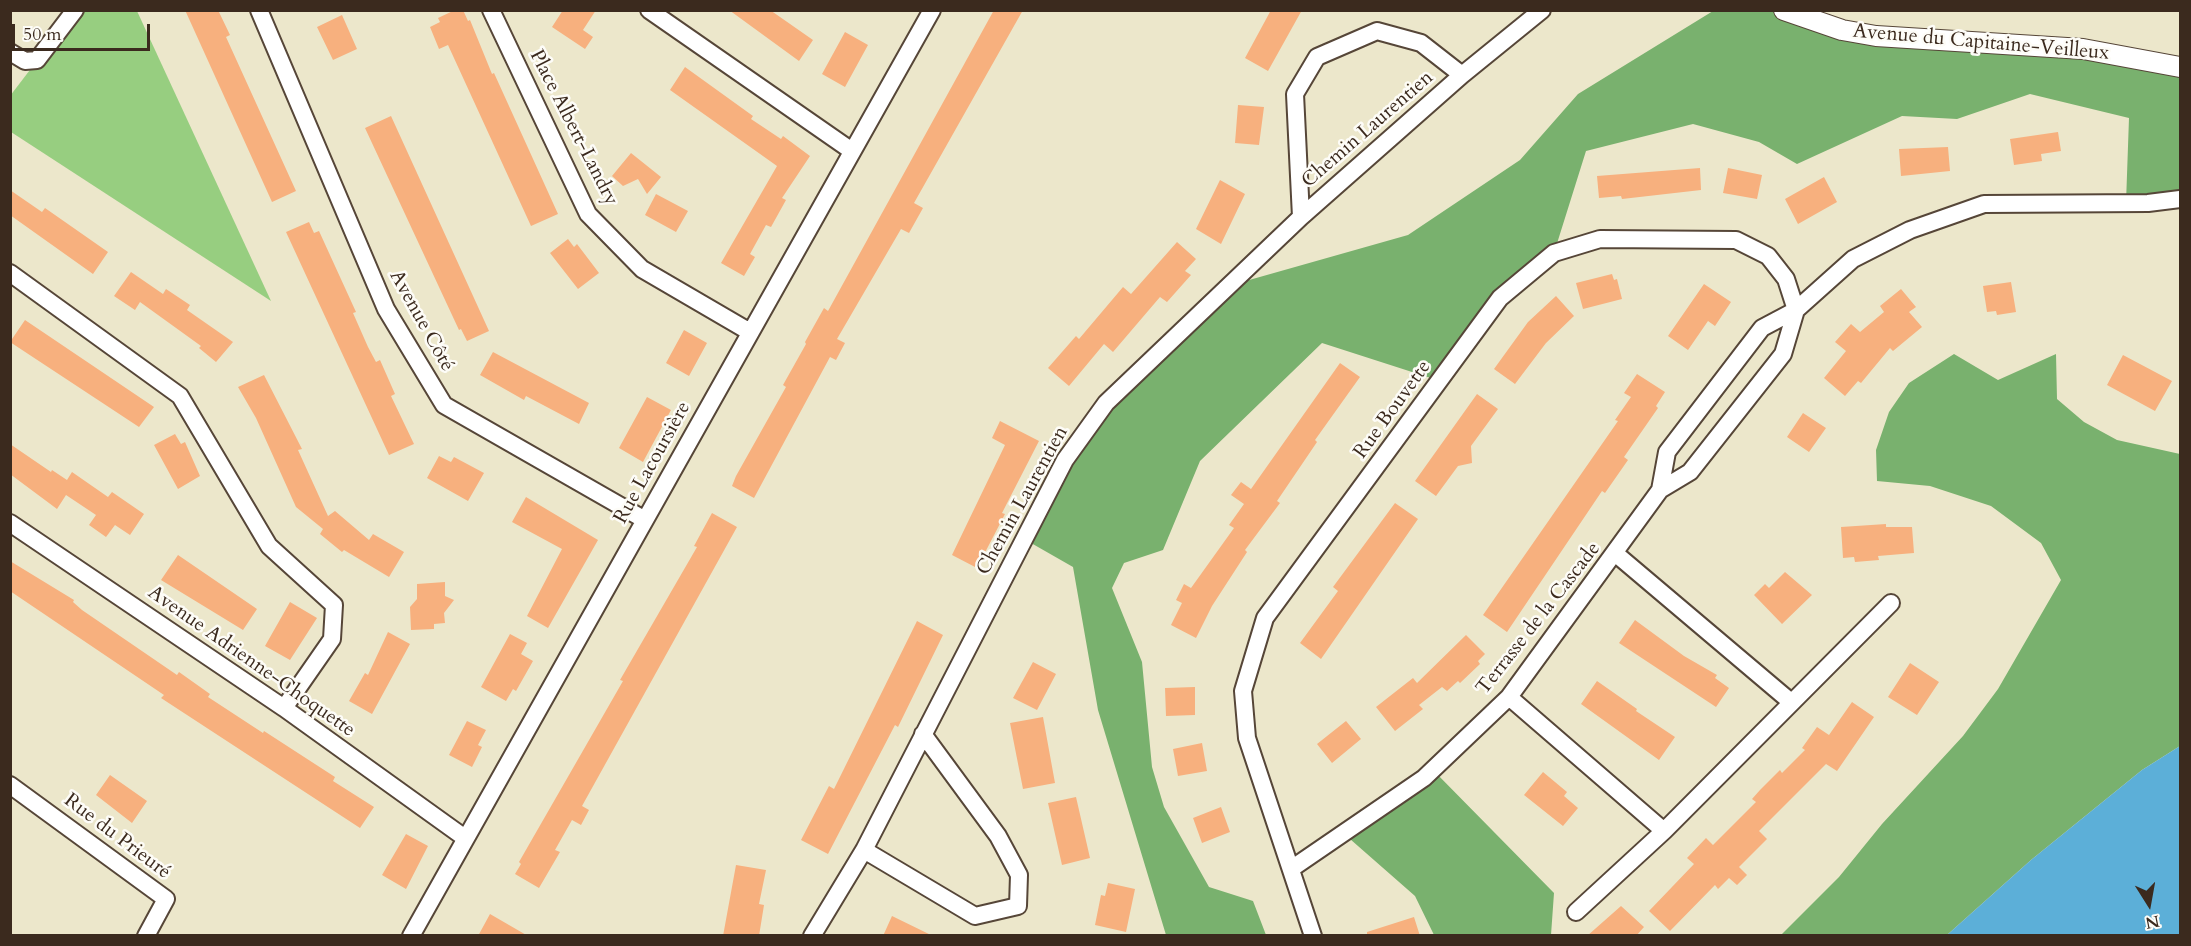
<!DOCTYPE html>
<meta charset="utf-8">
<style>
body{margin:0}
#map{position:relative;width:2191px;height:946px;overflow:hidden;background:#ece7cb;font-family:Cardo,serif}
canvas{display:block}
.frame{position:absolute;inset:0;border:12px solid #3b2a1e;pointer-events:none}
.north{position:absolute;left:2119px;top:874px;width:60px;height:60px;-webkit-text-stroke:4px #fdfcf7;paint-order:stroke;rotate:169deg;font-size:16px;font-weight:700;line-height:24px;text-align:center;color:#3b2a1e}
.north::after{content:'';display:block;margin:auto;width:21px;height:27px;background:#3b2a1e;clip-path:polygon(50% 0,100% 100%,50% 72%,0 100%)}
.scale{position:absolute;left:12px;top:24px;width:138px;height:27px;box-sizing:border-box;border:3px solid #3b2a1e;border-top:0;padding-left:8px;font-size:18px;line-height:21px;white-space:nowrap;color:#3b2a1e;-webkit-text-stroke:4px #fdfcf7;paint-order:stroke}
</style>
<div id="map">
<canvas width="2191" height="946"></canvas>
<div class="frame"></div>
<div class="north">N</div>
<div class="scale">50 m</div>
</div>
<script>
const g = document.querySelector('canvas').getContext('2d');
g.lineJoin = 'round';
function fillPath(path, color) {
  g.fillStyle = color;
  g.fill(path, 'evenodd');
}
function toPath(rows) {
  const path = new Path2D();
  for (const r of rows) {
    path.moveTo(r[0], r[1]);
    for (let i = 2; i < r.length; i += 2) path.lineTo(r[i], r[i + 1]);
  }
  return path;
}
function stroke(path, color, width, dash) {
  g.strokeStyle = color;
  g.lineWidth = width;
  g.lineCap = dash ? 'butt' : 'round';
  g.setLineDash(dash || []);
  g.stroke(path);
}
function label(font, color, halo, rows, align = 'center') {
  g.font = font + ' Cardo,serif';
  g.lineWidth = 5;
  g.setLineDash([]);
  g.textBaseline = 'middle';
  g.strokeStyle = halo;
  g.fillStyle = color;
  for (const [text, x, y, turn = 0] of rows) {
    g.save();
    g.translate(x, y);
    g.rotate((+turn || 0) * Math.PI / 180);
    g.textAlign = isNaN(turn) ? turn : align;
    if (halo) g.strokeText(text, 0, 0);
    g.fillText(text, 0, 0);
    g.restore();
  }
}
const green = toPath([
 [75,11,137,11,271,301,11,132,10,96]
]);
const forest = toPath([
 [1713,11,1784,11,1809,20,2180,67,2180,199,2126,203,2129,118,2030,94,1957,119,1902,116,1797,164,1759,142,1693,124,1586,151,1554,253,1500,298,1440,381,1322,343,1200,461,1163,550,1124,563,1112,588,1142,662,1152,767,1164,807,1209,887,1253,901,1266,935,1166,935,1098,710,1073,567,1024,539,1106,403,1228,286,1408,235,1520,160,1578,94],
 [1954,354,1998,380,2056,354,2057,399,2084,422,2117,440,2180,454,2180,746,2142,770,2031,860,1947,935,1780,936,1839,877,1882,824,1963,736,1998,689,2061,580,2041,543,1991,506,1930,486,1877,481,1876,450,1889,412,1909,383],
 [1432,769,1554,893,1551,935,1434,935,1415,896,1350,839]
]);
const water = toPath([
 [2180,746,2180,935,1947,935,2031,860,2142,770]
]);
const building = toPath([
 [185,10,218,10,230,35,226,37,296,191,272,202],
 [455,10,463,10,468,21,470,20,492,74,494,73,558,214,531,226,448,45,439,49,430,27,440,22,438,18],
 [563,10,596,10,583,30,593,37,585,49,552,27],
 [729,10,770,10,813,40,799,61],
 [994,10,1023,10,914,203,923,208,909,233,901,229,837,339,845,343,836,360,830,357,754,498,732,486,736,476,786,387,783,385,806,344,805,342,824,308,828,311],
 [1271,10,1302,10,1268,71,1245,58],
 [342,15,357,49,333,60,317,27],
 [845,32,868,45,845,87,822,74],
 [685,67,753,116,751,119,781,139,783,136,810,156,782,198,786,200,771,227,766,225,750,254,755,257,744,276,721,263,777,166,670,90],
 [1238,105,1264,107,1259,145,1235,143],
 [391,116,489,331,467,341,461,329,459,330,365,128],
 [2058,132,2061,151,2041,154,2042,161,2014,165,2010,139],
 [1948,147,1950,171,1901,176,1899,149],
 [631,153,661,177,647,194,638,179,623,186,612,176],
 [1700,168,1701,190,1622,199,1621,196,1599,198,1597,176],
 [1728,168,1762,175,1757,199,1723,193],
 [1824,177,1837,202,1798,224,1785,199],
 [1220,180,1245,194,1221,244,1196,229],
 [10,190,42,212,45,208,108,252,93,274,10,215],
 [656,194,688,211,676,232,645,215],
 [309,222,314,233,319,231,356,312,353,313,368,347,376,362,380,360,395,394,391,396,414,444,389,455,286,232],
 [568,239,574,247,577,244,599,273,578,289,550,253],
 [1177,242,1196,259,1185,271,1191,275,1167,302,1160,297,1113,352,1104,344,1069,386,1048,368,1076,336,1079,339,1123,287,1131,294],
 [131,272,163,294,166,289,190,305,187,310,233,342,216,362,199,348,201,346,140,302,135,310,114,296],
 [1612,274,1614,280,1617,279,1622,299,1583,309,1576,283],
 [2011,282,2016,312,1997,315,1996,311,1987,312,1983,286],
 [1704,284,1731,302,1715,326,1708,321,1688,350,1668,336],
 [1901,289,1916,307,1909,312,1922,327,1893,351,1890,348,1861,383,1858,381,1845,396,1824,378,1846,351,1835,342,1851,324,1860,332,1884,312,1880,306],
 [1556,296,1574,316,1546,343,1515,384,1494,369,1528,322],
 [25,320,154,407,139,427,10,342],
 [684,330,707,343,689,376,666,363],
 [493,352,589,403,579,424,526,396,524,400,480,375],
 [2123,355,2172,381,2155,411,2107,385],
 [1340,363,1360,377,1315,440,1317,442,1277,501,1280,503,1245,550,1247,552,1212,606,1196,638,1171,625,1182,603,1176,600,1184,584,1191,588,1234,528,1229,525,1244,504,1231,495,1241,482,1251,489],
 [1637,374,1665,392,1656,406,1658,408,1624,457,1628,460,1605,493,1602,491,1507,632,1483,615,1618,421,1615,420,1631,397,1624,393],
 [264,375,302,449,298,450,328,516,335,511,369,540,373,534,404,552,389,577,344,550,342,552,320,534,323,529,296,507,256,418,238,387],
 [1477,394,1498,409,1471,446,1472,463,1458,466,1436,496,1415,481],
 [647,397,671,410,643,462,619,448],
 [1803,413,1826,428,1809,452,1787,437],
 [1000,421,1039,441,1002,513,1005,514,977,568,952,555,1005,445,992,438],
 [175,434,181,444,185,442,200,476,178,489,154,445],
 [10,444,51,472,52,470,67,480,72,472,108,497,112,492,144,514,130,535,115,525,106,537,89,525,96,515,66,495,57,509,10,474],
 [439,456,451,462,454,457,484,473,468,501,427,478],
 [526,497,598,540,548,628,527,616,562,549,512,522],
 [1395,503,1418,519,1321,659,1300,643,1338,591,1333,587],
 [712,513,737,527,582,806,589,810,581,825,572,820,555,850,560,852,539,888,515,874,521,864,519,862,623,681,620,680,697,547,694,546],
 [1886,524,1886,527,1912,527,1914,553,1878,556,1879,560,1855,562,1854,557,1843,558,1841,527],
 [178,555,257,609,243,630,161,580],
 [10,561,74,600,73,602,82,610,177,675,179,672,210,694,208,697,263,733,264,731,335,777,333,781,374,807,360,828,161,698,164,695,10,591],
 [1785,572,1812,595,1782,624,1754,595,1765,584,1769,588],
 [445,582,445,596,454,600,444,613,445,623,434,624,434,629,411,630,410,607,417,599,417,584],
 [290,602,317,618,290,660,265,646],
 [1635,620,1684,656,1717,675,1715,678,1729,688,1716,707,1619,643],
 [917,621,943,635,898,727,895,725,828,854,801,840,829,786,834,789],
 [388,632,410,644,372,714,349,701,365,673,368,675],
 [510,634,527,643,521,654,533,661,516,691,513,689,506,701,481,687],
 [1466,635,1485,654,1478,661,1480,664,1460,683,1458,681,1447,691,1442,687,1419,705,1423,709,1395,731,1376,707,1413,678,1417,683],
 [1033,662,1056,674,1037,710,1013,698],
 [1910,663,1939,682,1917,715,1888,697],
 [1597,681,1637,709,1636,711,1675,737,1659,760,1581,704],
 [1195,687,1195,715,1166,716,1165,688],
 [1852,702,1874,717,1837,771,1826,764,1759,831,1767,839,1739,867,1747,875,1737,885,1729,878,1718,889,1715,885,1670,931,1649,911,1694,864,1687,858,1706,838,1713,845,1756,802,1752,799,1760,790,1780,770,1782,773,1805,750,1802,748,1817,727,1829,735],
 [1043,717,1055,783,1023,789,1010,723],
 [467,721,486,730,478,745,482,747,472,767,449,755],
 [1346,721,1361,739,1332,763,1317,744],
 [1202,743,1207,771,1178,776,1173,749],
 [1543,772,1567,792,1564,796,1578,808,1563,826,1524,795],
 [110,775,147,801,132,823,96,795],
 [1076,797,1090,858,1062,865,1048,803],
 [1221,807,1230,832,1202,843,1193,818],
 [406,834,428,846,406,889,382,875],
 [736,865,766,870,759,904,764,905,759,936,723,936],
 [1108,883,1135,889,1126,932,1095,925,1101,895,1105,896],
 [1621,906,1644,927,1636,936,1587,936],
 [490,914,528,936,478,936],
 [892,916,933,936,883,936],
 [1414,917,1420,936,1367,936,1367,932]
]);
const minor = toPath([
 [259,10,386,309,444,405,645,520],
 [491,10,588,214,642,269,750,332],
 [649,10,852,151],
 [10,52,25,61,37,60,75,10],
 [1301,217,1295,94,1317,57,1377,31,1421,43,1462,75],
 [10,273,180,396,269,546,334,605,332,639,284,708],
 [1660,490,1667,452,1762,328,1796,310,1853,259,1910,230,1984,204,2148,203,2180,199],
 [10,523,284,708,465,838],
 [1616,554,1791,702],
 [1509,697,1664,831],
 [10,785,166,899,146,936],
 [864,850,975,916,1018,906,1019,875,998,836,923,734],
 [1291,869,1424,778,1509,697,1660,490,1690,472,1783,354,1796,310],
 [1576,912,1664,831,1891,603],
 [411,936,932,10],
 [812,936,864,850,1065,460,1106,403,1301,217,1462,75,1542,10],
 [1313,936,1247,738,1243,691,1265,618,1500,298,1554,253,1600,239,1736,240,1768,256,1786,279,1796,310]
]);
const tertiary = toPath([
 [1784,10,1842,30,1876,36,2083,49,2180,67]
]);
const streetNames = [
 ["Avenue du Capitaine-Veilleux",1981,43,5],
 ["Place Albert-Landry",573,128,63],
 ["Chemin Laurentien",1368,130,-41],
 ["Avenue Côté",421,321,61],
 ["Rue Bouvette",1393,410,-54],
 ["Rue Lacoursière",653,463,-61],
 ["Chemin Laurentien",1023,501,-61],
 ["Terrasse de la Cascade",1539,619,-52],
 ["Avenue Adrienne-Choquette",251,662,35],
 ["Rue du Prieuré",117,837,37]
];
fillPath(green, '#97ce80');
fillPath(forest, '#79b16e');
fillPath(water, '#5cafd8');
fillPath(building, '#f7b07e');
stroke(minor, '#564638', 20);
stroke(tertiary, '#564638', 22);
stroke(minor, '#fff', 16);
stroke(tertiary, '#fff', 20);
label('20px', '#3b2a1e', '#fdfcf7', streetNames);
</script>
